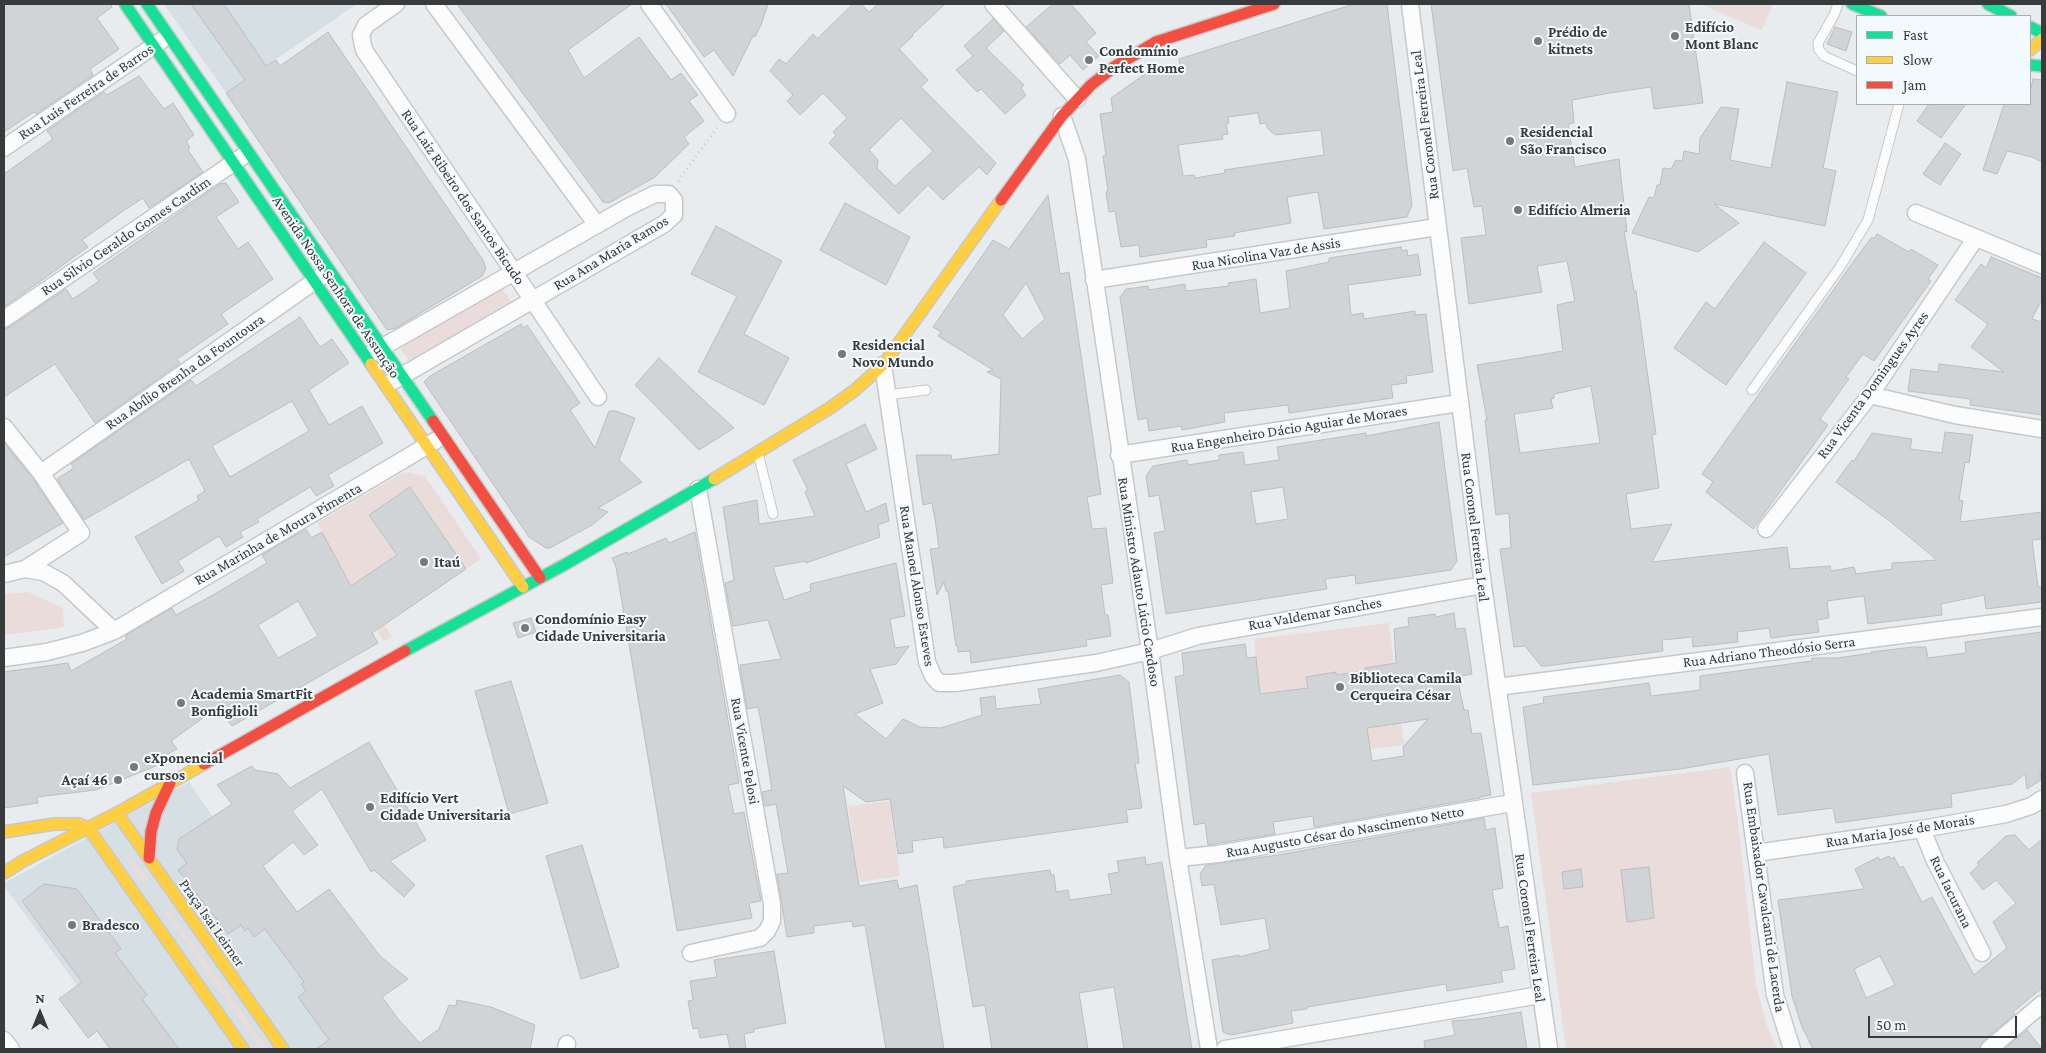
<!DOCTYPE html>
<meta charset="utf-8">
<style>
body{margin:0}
#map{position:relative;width:2046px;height:1053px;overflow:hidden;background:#e9ecee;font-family:"Crimson Pro",serif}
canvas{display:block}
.frame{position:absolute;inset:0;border:5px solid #383b3c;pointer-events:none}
.legend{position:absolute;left:1856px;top:15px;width:175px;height:90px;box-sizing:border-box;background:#f3fafe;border:1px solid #a8aeb0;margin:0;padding:6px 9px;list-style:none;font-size:15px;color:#383b3c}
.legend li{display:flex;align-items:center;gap:10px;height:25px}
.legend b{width:25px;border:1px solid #a8aeb0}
.north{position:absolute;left:15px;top:988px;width:50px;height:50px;-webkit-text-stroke:4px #f3fafe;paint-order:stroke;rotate:0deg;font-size:14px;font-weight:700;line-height:20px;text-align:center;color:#383b3c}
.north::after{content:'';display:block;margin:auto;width:18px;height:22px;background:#383b3c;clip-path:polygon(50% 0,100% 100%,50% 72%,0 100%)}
.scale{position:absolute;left:1868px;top:1016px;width:149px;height:22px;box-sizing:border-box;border:2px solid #383b3c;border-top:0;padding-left:6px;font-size:15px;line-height:18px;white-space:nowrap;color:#383b3c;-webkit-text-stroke:4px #f3fafe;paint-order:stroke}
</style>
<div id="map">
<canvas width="2046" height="1053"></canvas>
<div class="frame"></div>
<ul class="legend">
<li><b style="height:6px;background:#16e098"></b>Fast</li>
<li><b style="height:6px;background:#ffcf43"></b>Slow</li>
<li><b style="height:6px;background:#f24e42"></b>Jam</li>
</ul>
<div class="north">N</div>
<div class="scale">50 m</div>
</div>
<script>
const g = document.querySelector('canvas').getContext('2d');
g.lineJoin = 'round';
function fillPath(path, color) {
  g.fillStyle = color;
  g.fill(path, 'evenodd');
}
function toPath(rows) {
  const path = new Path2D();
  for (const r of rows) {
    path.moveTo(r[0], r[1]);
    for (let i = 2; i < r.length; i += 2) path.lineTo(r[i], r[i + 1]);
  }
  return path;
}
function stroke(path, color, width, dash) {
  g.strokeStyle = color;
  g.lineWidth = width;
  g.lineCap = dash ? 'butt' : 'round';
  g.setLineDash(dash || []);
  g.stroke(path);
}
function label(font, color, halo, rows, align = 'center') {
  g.font = font + ' "Crimson Pro",serif';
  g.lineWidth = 4;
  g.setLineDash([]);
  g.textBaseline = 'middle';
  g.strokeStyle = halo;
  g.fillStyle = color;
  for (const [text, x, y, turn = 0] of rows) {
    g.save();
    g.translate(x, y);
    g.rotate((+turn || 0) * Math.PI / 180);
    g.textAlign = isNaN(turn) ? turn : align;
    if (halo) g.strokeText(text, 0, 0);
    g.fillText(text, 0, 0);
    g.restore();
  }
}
const built = toPath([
 [164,4,357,4,226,93],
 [189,782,371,1049,124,1049,4,886,4,883]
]);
const green = toPath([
 [1705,4,1773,4,1762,30,1704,6],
 [502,288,511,302,409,361,399,347],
 [404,472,425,476,481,559,466,569,410,487,369,515,397,555,384,624,392,636,383,641,317,523],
 [28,592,63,608,64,626,59,628,4,635,4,594],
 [1389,623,1404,745,1295,758,1287,691,1260,694,1254,639],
 [1730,767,1739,830,1756,985,1767,1026,1777,1049,1566,1049,1531,793],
 [889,801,900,876,859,882,848,806],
 [127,856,134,862,150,878,143,883,134,872],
 [167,909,169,910,268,1049,261,1049,164,912]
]);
const building = toPath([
 [4,4,111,4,112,7,97,18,119,49,90,69,93,75,36,114,34,112,4,132,4,4],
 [191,4,224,4,266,66,276,60,280,66,328,32,483,260,486,268,482,276,396,328,387,330,226,93,245,80,191,4],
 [457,4,632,4,568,50,584,78,639,37,671,80,681,73,698,95,689,101,704,121,684,137,689,144,655,177,609,203,603,202,457,4],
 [666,4,768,4,761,25,755,37,753,36,733,76,714,50,704,57,666,4],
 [853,4,861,4,869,12,878,4,945,4,912,35,913,36,899,49,928,80,921,87,996,163,987,175,979,167,943,200,928,185,899,214,829,143,836,135,833,132,847,118,823,93,800,115,787,101,793,95,770,71,779,59,786,64,813,34,817,39,853,4],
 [901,118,933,151,895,186,877,168,878,160,869,150,901,118],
 [1053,4,1071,4,1096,33,1086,42,1099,56,1083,70,1070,55,1060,64,1026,27,1053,4],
 [1354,4,1387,4,1412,205,1407,217,1324,229,1318,192,1287,197,1291,223,1234,233,1235,236,1206,240,1207,247,1140,257,1139,245,1121,247,1115,211,1109,212,1106,192,1108,191,1103,156,1106,155,1100,114,1113,112,1111,98,1148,72,1180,67,1179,59,1354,4],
 [1258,113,1260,124,1266,123,1267,128,1275,135,1321,130,1324,155,1224,170,1225,173,1195,178,1194,175,1183,176,1178,145,1223,139,1222,135,1228,134,1226,124,1229,123,1228,117,1258,113],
 [1431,4,1689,4,1703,103,1654,109,1651,87,1610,93,1572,100,1574,123,1568,124,1575,167,1619,159,1627,232,1624,231,1634,291,1636,291,1656,434,1652,435,1659,488,1626,494,1631,529,1672,524,1652,562,1787,547,1790,569,1830,566,1831,571,1854,567,1856,574,1892,569,1892,563,1937,560,1891,522,1836,482,1852,460,1854,461,1872,433,1912,439,1910,449,1942,453,1945,432,1973,435,1969,463,1965,462,1959,500,1963,501,1960,522,2042,512,2042,539,2032,540,2038,587,2042,587,2042,602,1986,609,1984,595,1941,604,1942,615,1868,624,1864,596,1827,601,1829,618,1817,620,1819,632,1771,638,1769,628,1737,632,1738,642,1693,647,1692,637,1662,640,1663,651,1546,666,1541,666,1525,646,1514,647,1500,549,1511,548,1509,513,1496,515,1485,420,1487,420,1477,365,1563,351,1557,305,1575,301,1567,261,1537,266,1542,292,1469,304,1461,238,1486,235,1482,206,1474,207,1467,168,1453,171,1431,4],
 [1591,386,1600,443,1520,453,1514,414,1553,408,1551,399,1554,398,1554,394,1591,386],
 [993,19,1004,31,986,48,1024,85,1021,88,1026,95,1005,114,981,89,977,92,956,70,973,56,964,46,993,19],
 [1835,27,1852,32,1846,51,1827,44,1835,27],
 [139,76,164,109,173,103,194,135,186,141,190,148,188,150,203,172,149,208,143,198,126,209,82,240,88,247,4,307,4,174,53,139,47,131,104,92,107,95,139,76],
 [2033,79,2042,80,2042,162,2032,157,2007,151,1997,174,1983,170,2004,104,2030,104,2030,92,2033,79],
 [1787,82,1838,92,1823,168,1836,171,1825,226,1714,204,1739,223,1698,252,1632,233,1649,197,1654,198,1657,185,1660,185,1663,168,1671,169,1676,160,1682,161,1684,151,1699,154,1700,138,1721,107,1739,109,1730,160,1771,168,1787,82],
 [1929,104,1966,104,1941,138,1917,121,1929,104],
 [1945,143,1961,154,1940,185,1923,174,1945,143],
 [226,183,239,202,216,217,238,249,248,242,273,279,221,314,228,324,177,359,180,363,95,423,55,364,4,397,4,329,10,327,66,289,73,299,99,281,93,273,220,184,226,183],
 [1048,195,1060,274,1069,272,1101,494,1087,497,1092,528,1093,529,1106,528,1113,583,1101,585,1105,615,1108,615,1111,636,1086,640,1087,646,971,663,970,651,958,652,958,646,956,646,948,591,946,591,944,582,937,595,930,549,939,548,935,519,932,503,923,505,916,455,951,455,952,460,999,454,1001,379,987,372,993,370,938,336,941,332,933,327,993,240,1009,249,1048,195],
 [1026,283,1045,319,1022,339,1003,315,1026,283],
 [845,203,910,237,886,285,820,250,845,203],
 [716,226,782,261,744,334,789,358,764,405,698,372,737,296,691,274,716,226],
 [1877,234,1909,252,1911,249,1938,265,1928,279,1931,281,1874,361,1863,354,1846,377,1849,379,1820,419,1828,425,1753,529,1706,492,1713,482,1702,474,1856,258,1872,237,1874,239,1877,234],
 [1764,242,1806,273,1726,385,1674,348,1706,302,1715,309,1764,242],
 [1401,247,1402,251,1407,250,1408,256,1418,254,1421,275,1348,285,1351,315,1363,313,1364,319,1415,311,1415,315,1426,314,1433,372,1406,376,1407,383,1391,385,1393,398,1289,413,1288,405,1224,413,1225,422,1182,430,1181,426,1149,431,1147,418,1138,420,1120,297,1126,289,1148,286,1149,290,1185,284,1186,291,1229,286,1228,283,1256,279,1260,313,1290,308,1286,271,1329,262,1329,258,1401,247],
 [1991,257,2042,278,2042,299,2032,319,2042,322,2042,415,1970,405,1971,399,1908,391,1911,369,1938,372,1939,364,2004,372,1971,347,1988,324,1955,300,1981,264,1986,268,1991,257],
 [300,317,320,347,332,339,349,363,309,390,329,425,362,406,383,443,328,475,334,486,316,496,310,487,257,519,259,522,240,532,243,537,226,547,219,536,178,561,184,571,162,584,135,537,199,500,197,496,205,491,189,459,84,520,57,479,74,468,71,464,191,380,196,386,300,317],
 [292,401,309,431,230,477,212,446,292,401],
 [521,324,524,328,527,325,580,403,570,410,595,448,609,411,616,411,635,418,619,460,642,482,598,508,608,512,592,525,550,548,546,548,529,537,424,382,430,376,521,324],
 [659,358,697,394,734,428,699,450,635,385,659,358],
 [1439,422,1457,561,1451,570,1356,584,1355,575,1325,579,1327,589,1166,614,1154,533,1165,531,1159,495,1149,497,1146,476,1153,466,1187,460,1188,465,1219,460,1219,455,1243,452,1245,465,1279,460,1277,447,1366,433,1366,436,1439,422],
 [1283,487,1288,519,1256,524,1251,492,1283,487],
 [865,424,877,449,846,464,866,512,886,503,889,521,878,525,880,537,806,563,806,561,773,567,784,600,811,591,810,584,896,563,905,616,890,619,895,648,909,646,896,664,870,669,883,703,855,714,886,739,903,719,920,727,941,728,982,715,980,698,995,696,996,709,1041,704,1038,689,1120,675,1129,682,1139,763,1135,763,1142,808,1126,810,1128,822,944,848,943,837,912,841,913,852,898,854,890,799,866,802,843,786,859,886,897,880,899,889,917,885,944,1049,886,1049,865,925,853,927,852,921,814,926,814,933,787,937,777,874,788,873,776,804,765,806,762,792,772,790,761,722,758,707,747,709,740,665,781,659,768,620,733,626,725,583,734,580,723,507,757,500,759,524,815,516,805,492,808,490,793,460,865,424],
 [4,443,33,479,63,523,4,557,4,443],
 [410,487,466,569,372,633,378,643,232,726,218,707,171,741,177,749,153,762,156,766,96,790,37,797,38,803,4,808,4,672,68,663,71,671,127,639,125,636,172,608,176,615,213,595,267,563,262,555,306,529,311,538,322,532,351,586,397,555,369,515,410,487],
 [298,601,318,636,278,658,258,625,298,601],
 [695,532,739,783,728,785,734,814,744,812,761,901,749,903,752,918,677,931,625,620,616,567,612,558,627,552,628,554,666,538,669,543,695,532],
 [1454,613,1456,629,1465,628,1472,674,1457,677,1464,710,1468,710,1472,734,1481,733,1491,795,1480,797,1480,798,1314,827,1313,816,1273,822,1275,834,1208,845,1205,823,1194,825,1175,677,1184,675,1182,653,1245,644,1247,658,1256,657,1260,694,1308,688,1306,677,1336,672,1336,675,1365,671,1365,668,1396,663,1394,629,1409,626,1408,618,1435,614,1436,617,1454,613],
 [1428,719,1403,747,1404,756,1372,761,1367,728,1428,719],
 [531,618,536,632,518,638,513,623,531,618],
 [2042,632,2042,771,2040,771,2041,780,2027,789,2025,774,2012,784,1951,794,1952,807,1836,823,1833,808,1778,815,1769,754,1680,769,1533,785,1523,707,1544,703,1543,697,1649,683,1651,696,1700,690,1700,676,1812,661,1812,658,1837,658,1872,653,1871,652,1913,647,1926,647,1928,658,1966,653,1965,642,2042,632],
 [511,681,548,803,509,814,475,691,511,681],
 [369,742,426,840,390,861,415,885,404,897,374,870,371,872,322,789,292,811,318,845,304,855,293,842,263,866,297,912,329,889,380,956,408,979,382,997,399,1020,420,1043,439,1029,449,1005,456,1006,457,1000,491,1007,535,1025,530,1049,316,1049,329,1040,298,997,306,991,301,984,304,982,265,929,254,937,248,928,245,931,241,925,228,934,178,870,187,863,177,850,179,839,232,804,217,785,252,766,255,770,278,774,290,788,369,742],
 [1484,818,1486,830,1495,828,1503,888,1492,890,1499,928,1508,926,1515,969,1501,971,1503,982,1447,991,1446,984,1307,1007,1307,1009,1291,1011,1293,1023,1231,1035,1223,1032,1212,960,1239,955,1239,957,1270,949,1265,918,1221,925,1214,884,1202,886,1200,874,1206,865,1278,855,1484,818],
 [2015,835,2029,850,2042,839,2042,988,2013,1012,2015,1014,1983,1041,1979,1049,1813,1049,1802,1027,1792,996,1778,900,1864,889,1855,869,1878,857,1880,860,1889,856,1891,859,1894,857,1900,868,1903,866,1922,902,1932,897,1974,975,2007,948,1993,922,2016,903,1996,880,1983,890,1970,873,1979,865,1977,863,2006,836,2015,835],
 [1880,956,1895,985,1866,998,1854,969,1880,956],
 [582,845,619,967,581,979,546,856,582,845],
 [1145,857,1146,865,1162,862,1192,1049,1124,1049,1114,987,1079,993,1088,1049,992,1049,985,1005,973,1007,953,887,966,884,966,881,1050,870,1051,875,1054,875,1056,892,1068,890,1070,900,1112,894,1108,874,1119,872,1117,861,1145,857],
 [1649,867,1654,918,1627,922,1621,870,1649,867],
 [1581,869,1583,887,1564,889,1562,872,1581,869],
 [44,884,77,889,121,949,115,953,147,995,142,999,179,1049,110,1049,97,1031,88,1038,59,999,82,982,22,901,44,884],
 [774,951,786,1023,754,1029,754,1032,744,1034,746,1049,730,1049,727,1034,700,1038,698,1028,693,1029,688,1001,693,1000,690,981,717,977,714,960,774,951],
 [1521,1012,1527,1049,1425,1049,1424,1041,1455,1035,1452,1021,1478,1019,1521,1012],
 [2027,1030,2042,1049,2004,1049,2027,1030]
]);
const path = toPath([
 [678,181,717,128]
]);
const lane = toPath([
 [1838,4,1834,15,1818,43,1819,50,1824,56,1857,71],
 [1752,390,1840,267,1868,220,1899,104],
 [887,395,926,390],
 [758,453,773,514]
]);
const street = toPath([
 [396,4,366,25,361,35,364,50,598,397],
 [434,4,597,225],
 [649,4,727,114],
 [993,4,1077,99],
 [1410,4,1483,585,1549,1049],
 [1062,116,1077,159,1150,651,1178,858,1209,1049],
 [4,148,161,41],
 [1916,213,2042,265],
 [1094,280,1437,227],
 [4,319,242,157],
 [374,352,628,207,655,194,669,194,674,200,674,215,664,224,393,381],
 [883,365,927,662,933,676,939,683,955,683,1096,663,1150,651,1198,636,1483,585],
 [1870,395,1955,415,2042,429],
 [4,427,41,473,81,533,25,569],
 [1119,455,1459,403],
 [41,473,322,276],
 [1766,529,1870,395,1975,239],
 [4,574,25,569,43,572,63,583,114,631],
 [4,658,47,652,82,643,114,631,435,441],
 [1497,687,2042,617],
 [1745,773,1775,995,1792,1049],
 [1922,829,1935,861,1982,953],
 [1756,853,1922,829,2006,814,2031,806,2042,799],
 [1178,858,1218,854,1512,803],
 [691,953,760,938,767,931,772,921,772,904,698,489],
 [4,1040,11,1049],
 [566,1049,567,1044],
 [1225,1049,1540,995],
 [1989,1049,2042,1004]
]);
const fast = toPath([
 [125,4,371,364],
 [147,4,433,421],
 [1852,4,1881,16],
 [1988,4,2011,16],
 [2030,27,2042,33],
 [2030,65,2042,66],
 [405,651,564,565,714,479]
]);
const slow = toPath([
 [2030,50,2042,39],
 [371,364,523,587],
 [714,479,830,408,855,390,883,365,1001,200],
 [117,813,283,1049],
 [4,832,54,824,79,824,89,829,243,1049],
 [4,873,23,861,117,813,204,764]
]);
const jam = toPath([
 [1001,200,1062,116,1091,85,1114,67,1156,42,1274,4],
 [433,421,540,578],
 [204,764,405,651],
 [149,858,151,832,156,813,170,783]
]);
const markers = [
 [1675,36,5,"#76797a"],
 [1538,41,5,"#76797a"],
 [1089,60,5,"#76797a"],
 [1510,141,5,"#76797a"],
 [1518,210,5,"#76797a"],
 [842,354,5,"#76797a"],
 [424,562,5,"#76797a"],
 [525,628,5,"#76797a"],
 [1340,687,5,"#76797a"],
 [181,703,5,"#76797a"],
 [134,767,5,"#76797a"],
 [118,780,5,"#76797a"],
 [370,807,5,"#76797a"],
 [72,925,5,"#76797a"]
];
const poiNames = [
 ["Edifício",1685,27],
 ["Mont Blanc",1685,44],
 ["Prédio de",1548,32],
 ["kitnets",1548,49],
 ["Condomínio",1099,51],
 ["Perfect Home",1099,68],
 ["Residencial",1520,132],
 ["São Francisco",1520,149],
 ["Edifício Almeria",1528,210],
 ["Residencial",852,345],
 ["Novo Mundo",852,362],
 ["Itaú",434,562],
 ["Condomínio Easy",535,619],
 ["Cidade Universitaria",535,636],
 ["Biblioteca Camila",1350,678],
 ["Cerqueira César",1350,695],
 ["Academia SmartFit",191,694],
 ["Bonfiglioli",191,711],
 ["eXponencial",144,758],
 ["cursos",144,775],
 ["Açaí 46",108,780,"right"],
 ["Edifício Vert",380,798],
 ["Cidade Universitaria",380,815],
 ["Bradesco",82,925]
];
const streetNames = [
 ["Rua Luis Ferreira de Barros",86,92,-34],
 ["Rua Coronel Ferreira Leal",1425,125,-97],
 ["Rua Laiz Ribeiro dos Santos Bicudo",463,197,56],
 ["Rua Silvio Geraldo Gomes Cardim",126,236,-34],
 ["Rua Ana Maria Ramos",611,253,-31],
 ["Rua Nicolina Vaz de Assis",1266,254,-9],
 ["Avenida Nossa Senhora de Assunção",336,287,56],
 ["Rua Abílio Brenha da Fountoura",185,372,-35],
 ["Rua Vicenta Domingues Ayres",1873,385,-54],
 ["Rua Engenheiro Dácio Aguiar de Moraes",1289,429,-9],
 ["Rua Coronel Ferreira Leal",1475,527,83],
 ["Rua Marinha de Moura Pimenta",278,534,-30],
 ["Rua Ministro Adauto Lúcio Cardoso",1139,582,81],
 ["Rua Manoel Alonso Esteves",917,586,81],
 ["Rua Valdemar Sanches",1315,614,-10],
 ["Rua Adriano Theodósio Serra",1769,652,-7],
 ["Rua Vicente Pelosi",745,751,80],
 ["Rua Maria José de Morais",1900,831,-9],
 ["Rua Augusto César do Nascimento Netto",1345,832,-10],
 ["Rua Iacurana",1951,892,64],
 ["Rua Embaixador Cavalcanti de Lacerda",1764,897,82],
 ["Praça Isai Leirner",212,923,55],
 ["Rua Coronel Ferreira Leal",1530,928,82]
];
fillPath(built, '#d6dfe4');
fillPath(green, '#eadcdb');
fillPath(building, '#d1d4d6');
stroke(building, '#bbbec0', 1);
stroke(lane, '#c6c9ca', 11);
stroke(street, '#c6c9ca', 19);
stroke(fast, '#c6c9ca', 14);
stroke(slow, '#c6c9ca', 14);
stroke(jam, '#c6c9ca', 14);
stroke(path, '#c9cbcc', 3, [1, 4]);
stroke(lane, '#fcfcfc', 9);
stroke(street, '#fcfcfc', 16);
stroke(fast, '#16e098', 11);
stroke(slow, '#ffcf43', 11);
stroke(jam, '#f24e42', 11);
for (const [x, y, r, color] of markers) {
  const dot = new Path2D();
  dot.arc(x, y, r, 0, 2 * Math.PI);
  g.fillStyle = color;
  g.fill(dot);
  stroke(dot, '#f3fafe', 2);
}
label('bold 15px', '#383b3c', '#f3fafe', poiNames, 'left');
label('15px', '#383b3c', '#f3fafe', streetNames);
</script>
